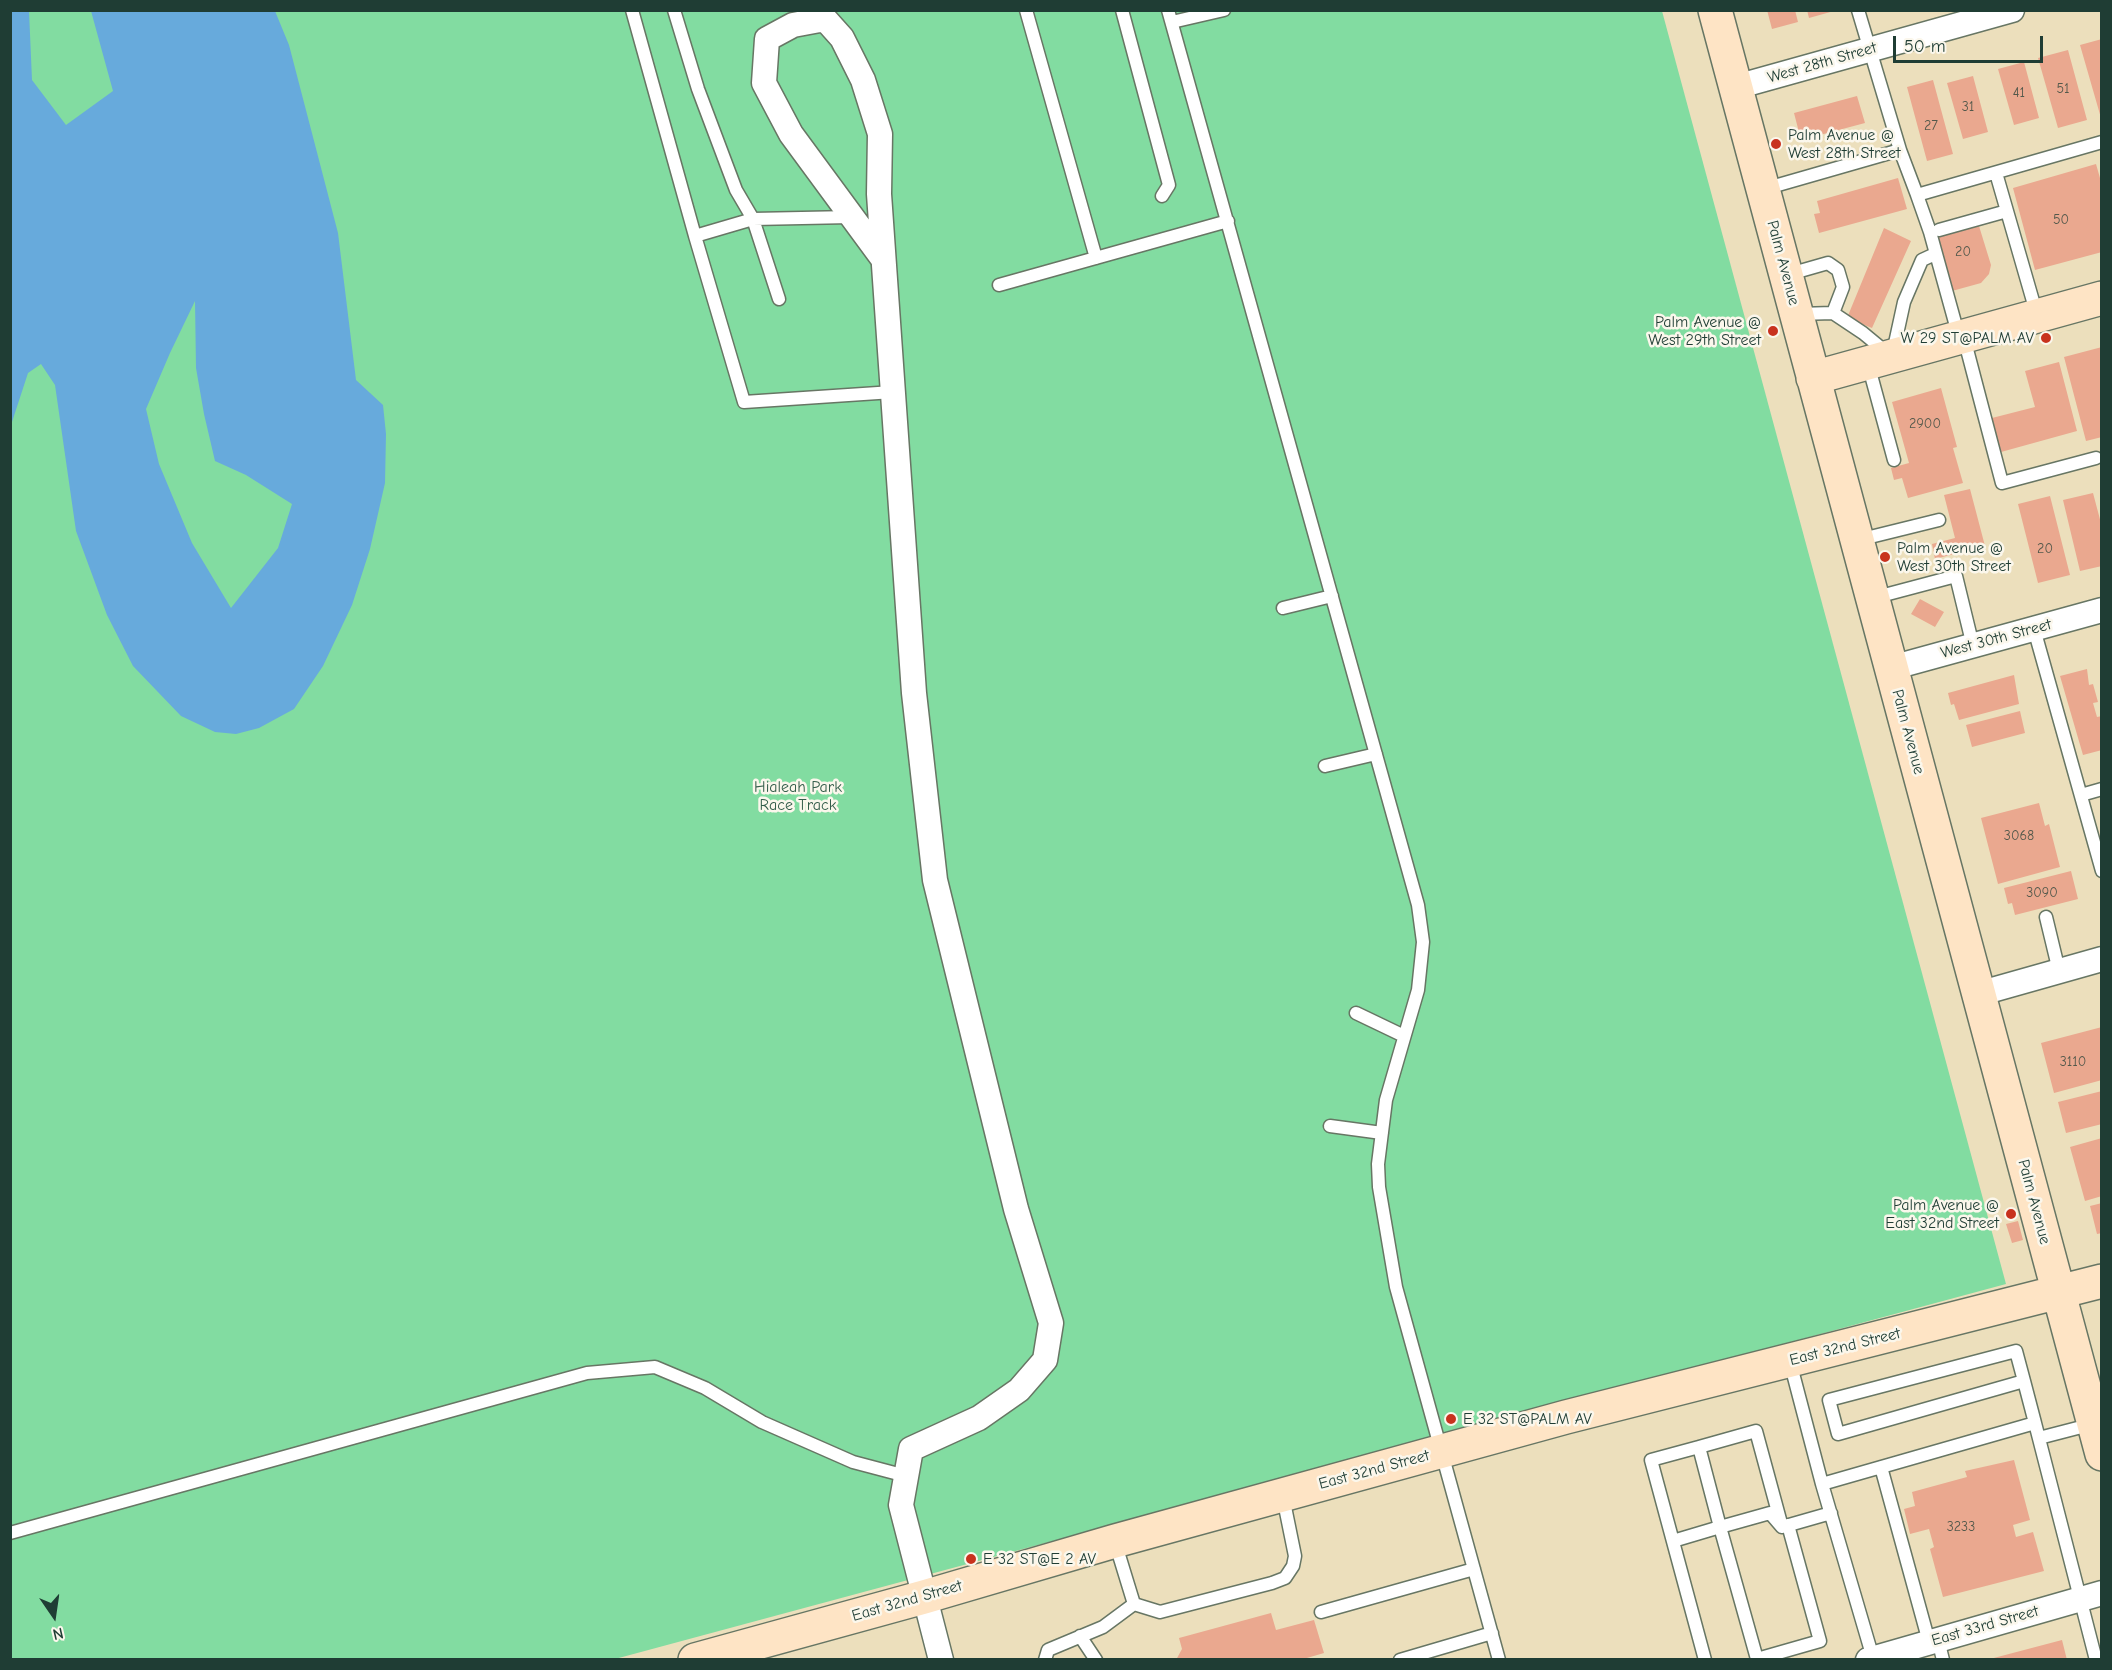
<!DOCTYPE html>
<style>
body{margin:0}
#map{position:relative;width:2112px;height:1670px;overflow:hidden;background:#ecdfbc;font-family:"Comic Neue",sans-serif}
canvas{display:block}
.frame{position:absolute;inset:0;border:12px solid #1f3d34;pointer-events:none}
.north{position:absolute;left:24px;top:1586px;width:60px;height:60px;-webkit-text-stroke:4px #fbf7ec;paint-order:stroke;rotate:167deg;font-size:16px;font-weight:700;line-height:24px;text-align:center;color:#1f3d34}
.north::after{content:'';display:block;margin:auto;width:21px;height:27px;background:#1f3d34;clip-path:polygon(50% 0,100% 100%,50% 72%,0 100%)}
.scale{position:absolute;left:1893px;top:36px;width:150px;height:27px;box-sizing:border-box;border:3px solid #1f3d34;border-top:0;padding-left:8px;font-size:18px;line-height:21px;white-space:nowrap;color:#1f3d34;-webkit-text-stroke:4px #fbf7ec;paint-order:stroke}
</style>
<div id="map">
<canvas width="2112" height="1670"></canvas>
<div class="frame"></div>
<div class="north">N</div>
<div class="scale">50 m</div>
</div>
<script>
const g = document.querySelector('canvas').getContext('2d');
g.lineJoin = 'round';
function fillPath(path, color) {
  g.fillStyle = color;
  g.fill(path, 'evenodd');
}
function toPath(rows) {
  const path = new Path2D();
  for (const r of rows) {
    path.moveTo(r[0], r[1]);
    for (let i = 2; i < r.length; i += 2) path.lineTo(r[i], r[i + 1]);
  }
  return path;
}
function stroke(path, color, width, dash) {
  g.strokeStyle = color;
  g.lineWidth = width;
  g.lineCap = dash ? 'butt' : 'round';
  g.setLineDash(dash || []);
  g.stroke(path);
}
function label(font, color, halo, rows, align = 'center') {
  g.font = font + ' "Comic Neue",sans-serif';
  g.lineWidth = 5;
  g.setLineDash([]);
  g.textBaseline = 'middle';
  g.strokeStyle = halo;
  g.fillStyle = color;
  for (const [text, x, y, turn = 0] of rows) {
    g.save();
    g.translate(x, y);
    g.rotate((+turn || 0) * Math.PI / 180);
    g.textAlign = isNaN(turn) ? turn : align;
    if (halo) g.strokeText(text, 0, 0);
    g.fillText(text, 0, 0);
    g.restore();
  }
}
const green = toPath([
 [11,11,1662,11,2006,1284,615,1659,11,1660]
]);
const water = toPath([
 [11,10,29,11,32,80,66,125,113,91,91,11,275,11,289,45,338,233,356,380,383,405,386,434,385,483,370,549,352,605,323,666,294,709,259,728,236,734,215,732,181,716,133,666,107,615,76,531,55,385,41,364,28,373,11,425],
 [195,301,196,368,204,414,215,461,246,475,292,504,278,548,231,608,192,543,159,464,146,409,170,353]
]);
const building = toPath([
 [1767,10,1795,10,1798,22,1772,29],
 [1807,10,1834,10,1834,11,1809,18],
 [2102,39,2102,118,2101,118,2080,45],
 [2068,50,2087,120,2058,128,2038,58],
 [2024,62,2039,118,2014,125,1998,69],
 [1973,76,1988,132,1963,139,1947,83],
 [1933,80,1953,154,1927,161,1907,87],
 [1857,96,1865,123,1801,140,1794,113],
 [2096,164,2100,178,2102,177,2102,252,2035,270,2013,188],
 [1898,178,1907,209,1819,233,1814,214,1820,213,1817,201],
 [1979,226,1991,265,1989,274,1981,283,1952,291,1936,238],
 [1884,228,1911,241,1872,328,1847,318],
 [2102,347,2102,437,2086,441,2064,357],
 [2059,362,2077,431,2001,452,1992,418,2035,407,2025,371],
 [1941,388,1957,447,1953,448,1963,483,1908,498,1902,478,1894,480,1891,468,1909,463,1892,402],
 [1970,489,1985,546,1935,559,1932,544,1955,538,1944,495],
 [2093,493,2102,527,2102,566,2080,571,2063,500],
 [2050,496,2070,575,2038,583,2018,504],
 [1920,599,1944,612,1935,627,1911,614],
 [2087,669,2089,685,2093,684,2098,702,2093,703,2097,717,2102,716,2102,750,2083,755,2060,676],
 [2014,675,2019,704,1959,720,1954,704,1951,705,1948,693],
 [2020,711,2025,733,1972,747,1966,725],
 [2039,803,2045,826,2049,824,2060,867,1998,884,1981,818],
 [2071,871,2078,899,2015,915,2012,903,2008,904,2004,888],
 [2102,1027,2102,1080,2054,1093,2041,1043],
 [2102,1091,2102,1124,2066,1133,2058,1102],
 [2102,1138,2102,1196,2085,1201,2070,1147],
 [2102,1203,2102,1233,2097,1234,2090,1206],
 [2018,1221,2023,1240,2012,1243,2006,1224],
 [2014,1460,2030,1520,2013,1525,2016,1537,2033,1532,2044,1571,1943,1597,1930,1549,1934,1547,1929,1529,1910,1534,1904,1509,1915,1506,1912,1492,1967,1477,1965,1471],
 [1271,1613,1276,1630,1314,1620,1324,1653,1300,1660,1176,1660,1182,1649,1179,1638],
 [2062,1640,2067,1660,1990,1660,1990,1659]
]);
const lane = toPath([
 [632,10,695,236],
 [674,10,698,89,736,190,753,219,779,299],
 [1026,10,1096,258],
 [1122,10,1169,185,1162,196],
 [1168,10,1418,905,1423,942,1418,990,1386,1100,1378,1164,1379,1187,1396,1287,1499,1660],
 [1172,22,1224,10],
 [1900,150,1917,195,2102,142],
 [1996,173,2037,315],
 [1764,189,1900,150,1858,10],
 [1917,195,1930,232,1959,337],
 [851,217,753,219,695,236,744,402,893,392],
 [1939,230,2007,211],
 [1786,275,1828,263,1838,270,1843,287,1833,313],
 [999,285,1228,221],
 [1798,314,1833,313,1863,333,1892,357,1904,302,1922,260,1935,254],
 [1964,338,2002,483,2096,458],
 [1868,364,1894,460],
 [1858,540,1939,520],
 [1873,598,1956,576,1973,646],
 [1283,608,1332,596],
 [2034,629,2102,871],
 [1325,766,1376,754],
 [2081,795,2102,789],
 [2046,917,2059,971],
 [1356,1013,1404,1036],
 [1330,1126,1382,1133],
 [1790,1362,1822,1484],
 [2024,1381,2016,1351,1829,1400,1838,1434,2024,1381,2035,1423],
 [2039,1438,2093,1424],
 [1699,1447,1651,1460,1705,1660],
 [1881,1467,1929,1642],
 [1782,1527,1770,1513,1720,1527,1757,1659,1820,1641,1788,1525],
 [10,1533,587,1373,655,1367,705,1388,762,1422,853,1462,906,1476],
 [1673,1541,1720,1527,1699,1447,1756,1431,1782,1527,1831,1513],
 [1115,1542,1134,1604],
 [1134,1604,1160,1612,1272,1583,1285,1578,1293,1566,1295,1556,1283,1497],
 [1321,1612,1474,1569],
 [1080,1636,1096,1660],
 [1938,1640,1943,1660],
 [1873,1658,1822,1484,2035,1423,2096,1660],
 [1045,1660,1048,1650,1103,1627,1134,1604],
 [1400,1660,1492,1633]
]);
const street = toPath([
 [1736,87,2012,10],
 [883,259,791,134,764,83,767,39,793,25,825,19,842,38,863,80,880,134,879,194,914,693,935,880,1016,1209,1051,1323,1045,1360,1019,1390,979,1418,911,1449,901,1505,941,1660],
 [1891,668,2102,610],
 [1978,994,2102,959],
 [1868,1660,2102,1593]
]);
const secondary = toPath([
 [1715,10,2102,1454],
 [1813,378,2102,298],
 [695,1660,924,1597,1115,1541,1566,1417,2102,1281]
]);
const markers = [
 [1776,144,6,"#c8321e"],
 [1773,331,6,"#c8321e"],
 [2046,338,6,"#c8321e"],
 [1885,557,6,"#c8321e"],
 [2011,1214,6,"#c8321e"],
 [1451,1419,6,"#c8321e"],
 [971,1559,6,"#c8321e"]
];
const numberNames = [
 ["51",2063,89],
 ["41",2019,93],
 ["31",1968,107],
 ["27",1931,126],
 ["50",2061,220],
 ["20",1963,252],
 ["2900",1925,424],
 ["20",2045,549],
 ["3068",2019,836],
 ["3090",2042,893],
 ["3110",2073,1062],
 ["3233",1961,1527]
];
const streetNames = [
 ["West 28th Street",1822,63,-16],
 ["Palm Avenue",1783,263,75],
 ["West 30th Street",1996,639,-15],
 ["Palm Avenue",1908,732,75],
 ["Palm Avenue",2034,1202,75],
 ["East 32nd Street",1845,1347,-14],
 ["East 32nd Street",1374,1470,-15],
 ["East 32nd Street",907,1601,-16],
 ["East 33rd Street",1985,1626,-16]
];
const poiNames = [
 ["Palm Avenue @",1788,135],
 ["West 28th Street",1788,153],
 ["Palm Avenue @",1761,322,"right"],
 ["West 29th Street",1761,340,"right"],
 ["W 29 ST@PALM AV",2034,338,"right"],
 ["Palm Avenue @",1897,548],
 ["West 30th Street",1897,566],
 ["Palm Avenue @",1999,1205,"right"],
 ["East 32nd Street",1999,1223,"right"],
 ["E 32 ST@PALM AV",1463,1419],
 ["E 32 ST@E 2 AV",983,1559]
];
const parkNames = [
 ["Hialeah Park",798,787],
 ["Race Track",798,805]
];
fillPath(green, '#82dca1');
fillPath(water, '#67aadc');
fillPath(building, '#eaa88f');
stroke(lane, '#677664', 15);
stroke(street, '#677664', 27);
stroke(secondary, '#677664', 36);
stroke(lane, '#fff', 12);
stroke(street, '#fff', 24);
stroke(secondary, '#fee4c5', 33);
for (const [x, y, r, color] of markers) {
  const dot = new Path2D();
  dot.arc(x, y, r, 0, 2 * Math.PI);
  g.fillStyle = color;
  g.fill(dot);
  stroke(dot, '#fbf7ec', 2);
}
label('14px', '#52584b', null, numberNames);
label('16px', '#1f3d34', '#fbf7ec', streetNames);
label('16px', '#1f3d34', '#fbf7ec', poiNames, 'left');
label('16px', '#335d4a', '#fbf7ec', parkNames);
</script>
